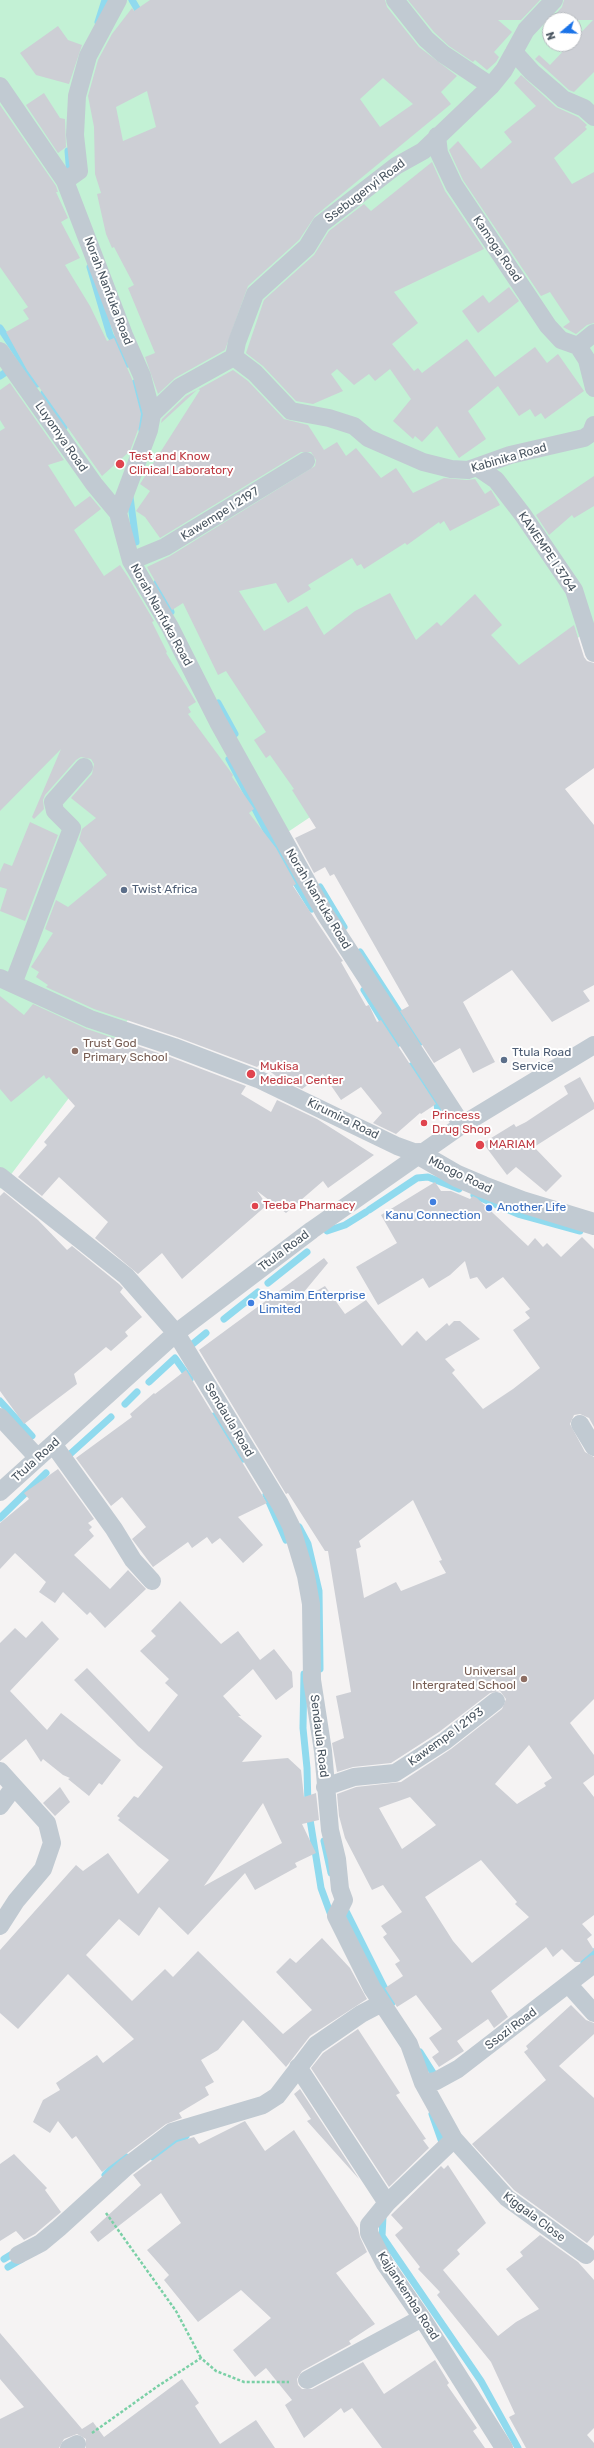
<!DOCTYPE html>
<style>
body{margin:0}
#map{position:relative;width:594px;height:2448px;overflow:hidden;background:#f5f3f3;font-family:Rubik,sans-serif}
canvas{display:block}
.north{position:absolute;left:542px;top:12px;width:40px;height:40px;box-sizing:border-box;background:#fff;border:1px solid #b7bbc0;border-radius:50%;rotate:251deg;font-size:11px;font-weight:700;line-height:16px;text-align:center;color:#4a5661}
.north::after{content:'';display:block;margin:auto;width:14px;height:18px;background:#1a73e8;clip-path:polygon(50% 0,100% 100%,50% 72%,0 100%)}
</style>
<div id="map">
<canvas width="594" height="2448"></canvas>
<div class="north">N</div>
</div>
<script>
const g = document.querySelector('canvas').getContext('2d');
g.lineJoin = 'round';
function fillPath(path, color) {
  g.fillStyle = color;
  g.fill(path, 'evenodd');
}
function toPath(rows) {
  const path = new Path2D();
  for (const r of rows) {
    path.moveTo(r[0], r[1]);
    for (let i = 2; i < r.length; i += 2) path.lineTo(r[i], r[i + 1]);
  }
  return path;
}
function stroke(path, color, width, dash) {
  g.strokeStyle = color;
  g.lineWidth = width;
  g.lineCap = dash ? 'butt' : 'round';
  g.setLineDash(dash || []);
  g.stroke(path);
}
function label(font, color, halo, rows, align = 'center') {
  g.font = font + ' Rubik,sans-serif';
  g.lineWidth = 4;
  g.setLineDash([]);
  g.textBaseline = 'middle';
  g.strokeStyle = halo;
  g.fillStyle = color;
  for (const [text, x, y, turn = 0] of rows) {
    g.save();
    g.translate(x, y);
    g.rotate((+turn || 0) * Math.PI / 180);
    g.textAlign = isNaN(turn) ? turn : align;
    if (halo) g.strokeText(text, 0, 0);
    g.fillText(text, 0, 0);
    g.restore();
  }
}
const green = toPath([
 [0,0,594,0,594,627,252,856,0,1189],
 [550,20,574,20,574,44,550,44]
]);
const stream = toPath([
 [132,0,142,17],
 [98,22,105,0],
 [68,151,70,176],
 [90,267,110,335,128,364],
 [0,328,37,384],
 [0,376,12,368],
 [135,383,142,430],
 [44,393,64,427],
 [130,497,136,542],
 [157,583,171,612],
 [218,703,235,734],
 [229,759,279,855,312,909],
 [320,887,344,927],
 [360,952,419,1043],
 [364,990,397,1044],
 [411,1066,437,1103,438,1112],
 [474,1195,518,1214,580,1231],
 [369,1210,417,1178,428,1177,459,1189],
 [327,1231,345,1225,366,1212],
 [268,1283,307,1252],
 [224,1319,258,1292],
 [189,1347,206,1333],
 [149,1382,175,1358,190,1379],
 [0,1401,32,1436],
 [125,1404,137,1392],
 [214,1416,243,1459],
 [69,1455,111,1417],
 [266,1495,286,1540],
 [0,1518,46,1473],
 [299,1527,308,1544,319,1591,320,1669],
 [304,1674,303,1728,307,1768,308,1807,321,1888,332,1918],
 [324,1841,331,1873],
 [343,1905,392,2003],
 [584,1962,594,1952],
 [420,2052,437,2079],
 [432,2114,444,2148],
 [153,2157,186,2136],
 [105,2175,115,2164,126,2157],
 [383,2216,382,2236,481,2381,518,2448],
 [4,2259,17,2251],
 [8,2267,22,2259]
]);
const building = toPath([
 [150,0,385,0,387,7,419,47,457,76,441,92,451,104,315,216,299,240,248,286,225,350,175,378,158,394,145,357,155,353,128,288,134,285,114,247,112,248,106,234,97,194,101,193,95,174,94,127,88,96,98,60,112,34,132,8,134,11],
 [383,78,413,104,380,127,360,99],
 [147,91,156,127,123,141,116,107],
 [408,0,540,0,521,20,498,20,512,32,494,52,499,57,496,62,487,70,475,60,473,62,449,46,434,32],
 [564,0,594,0,594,72,574,92,569,90,535,59,539,55,550,65,570,44,574,44,574,40,593,20,550,20,562,7],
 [58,26,68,40,82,45,69,84,36,75,20,53],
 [521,75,556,107,578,117,587,125,585,127,587,129,554,158,572,184,594,172,594,323,587,325,576,334,563,327,570,322,550,292,541,296,463,180,449,150,458,141,481,169,512,142,504,132,536,106,514,83],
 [44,93,60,118,65,119,66,147,58,153,26,105],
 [0,105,56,186,58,192,56,192,68,218,61,222,80,258,65,265,90,306,107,341,114,338,132,379,141,414,139,427,130,451,102,476,27,370,6,332,29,319,23,310,28,307,0,267],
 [432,162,445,191,484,249,394,292,418,323,392,344,414,371,418,368,422,373,467,339,495,377,535,347,547,363,558,354,584,391,545,419,541,413,535,417,530,409,519,416,498,386,468,411,486,439,459,458,437,426,422,442,415,436,413,439,393,421,411,399,390,369,375,381,369,374,354,385,337,369,331,374,343,391,313,404,296,401,263,366,246,353,264,300,314,255,329,231,364,204,371,211],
 [509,287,519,301,478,333,462,311,483,295,489,303],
 [233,370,248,381,284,419,308,425,324,450,337,442,346,456,356,448,381,478,396,468,413,493,444,478,467,480,475,479,485,494,491,490,500,505,450,531,444,521,440,524,439,522,407,545,405,543,364,569,361,564,357,566,352,558,308,585,311,589,288,603,276,583,239,591,264,631,307,606,324,635,355,611,390,593,416,640,437,622,441,626,475,594,502,625,491,635,519,665,574,625,584,657,587,661,594,663,594,768,565,789,594,825,594,985,583,991,590,1001,552,1022,512,970,463,1002,495,1062,473,1073,460,1048,434,1063,400,1011,409,1006,334,874,330,876,325,867,314,873,295,838,316,828,292,790,294,789,270,755,266,758,254,740,266,732,226,671,218,675,183,603,172,610,147,567,170,556,315,466,316,460,311,452,301,452,160,538,145,517,136,511,150,491,140,484,200,390,198,389,161,423,162,419,186,396],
 [10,383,64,460,48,465,75,507,90,496,101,509,74,530,104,576,120,565,128,577,154,621,152,622,167,652,166,653,196,702,188,707,191,712,188,714,233,775,232,777,254,809,249,813,276,848,296,884,293,886,343,961,341,962,366,1006,369,1005,377,1022,381,1020,436,1104,421,1114,420,1113,396,1134,373,1123,382,1113,361,1087,341,1100,323,1074,302,1089,276,1076,260,1064,257,1067,177,1037,94,1009,46,987,48,985,36,977,39,972,31,967,53,933,45,929,56,900,68,907,107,875,79,840,82,829,96,818,71,798,92,774,94,764,91,759,81,757,76,760,45,795,43,800,44,809,34,819,32,817,61,749,0,811,0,431,5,428,0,420,0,390],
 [594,476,594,506,574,518,572,515,549,535,536,515],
 [30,822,58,835,25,921,0,911,7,889,0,887,0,872,4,863,12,866],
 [0,996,24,1015,33,1004,87,1029,170,1057,246,1086,241,1094,271,1112,277,1100,317,1119,374,1155,328,1188,323,1181,286,1213,257,1191,267,1205,182,1279,162,1253,138,1274,95,1238,108,1222,59,1177,42,1196,18,1177,47,1145,44,1142,75,1106,49,1077,46,1079,44,1075,11,1102,0,1089],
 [580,1077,594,1103,594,1109,534,1147,562,1176,546,1192,516,1167,507,1175,483,1143,514,1124,516,1127,526,1122,568,1094,564,1086],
 [435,1182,441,1191,451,1191,470,1199,473,1196,477,1198,528,1246,535,1238,543,1247,547,1243,561,1257,582,1237,594,1249,594,1427,589,1418,580,1414,574,1415,570,1424,585,1452,594,1457,594,1699,570,1723,594,1755,594,1775,583,1783,594,1797,594,1915,582,1924,592,1935,587,1939,594,1950,580,1962,575,1962,562,1949,553,1957,546,1947,491,1991,508,2017,494,2028,488,2019,457,2041,464,2051,439,2067,432,2057,439,2052,429,2038,442,2029,416,1995,397,2007,385,1988,403,1976,395,1964,400,1961,383,1937,387,1934,381,1926,402,1912,383,1885,372,1890,345,1838,339,1816,337,1794,356,1787,401,1782,451,1749,502,1709,506,1699,500,1691,490,1693,439,1732,391,1763,353,1767,337,1772,332,1743,344,1738,336,1696,351,1692,328,1551,325,1551,288,1493,286,1494,199,1350,324,1258,328,1263,294,1304,325,1286,345,1314,366,1300,402,1346,417,1331,426,1341,447,1323,449,1326,454,1321,460,1321,480,1339,445,1359,455,1370,452,1373,483,1409,513,1389,540,1368,513,1330,530,1318,525,1312,530,1309,503,1277,486,1289,477,1277,470,1279,465,1261,450,1275,429,1288,423,1278,378,1305,356,1267,397,1243,381,1215],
 [413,1500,442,1560,439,1561,446,1573,401,1591,396,1582,364,1598,356,1549,361,1547,359,1541],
 [529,1745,552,1778,544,1783,546,1786,517,1804,495,1784],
 [410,1797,436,1825,402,1849,379,1808],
 [481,1860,517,1902,515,1904,529,1917,472,1963,453,1941,425,1897],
 [4,1192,38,1220,67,1250,72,1246,119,1284,123,1288,120,1292,142,1317,125,1332,128,1336,111,1351,106,1347,74,1374,77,1384,24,1424,0,1391,0,1196],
 [186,1370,267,1503,238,1517,263,1545,243,1563,220,1538,212,1544,207,1537,192,1548,188,1542,153,1567,132,1539,146,1527,122,1497,111,1506,76,1458,132,1417,130,1414,154,1393,155,1394],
 [58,1469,94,1519,88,1523,92,1527,89,1530,94,1536,74,1555,110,1589,128,1570,146,1589,105,1628,90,1612,87,1615,63,1592,55,1603,39,1592,46,1582,15,1553,0,1569,0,1523,29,1499,24,1493],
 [180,1601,221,1644,238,1631,260,1660,274,1649,292,1672,293,1687,276,1700,253,1669,223,1696,241,1716,238,1716,262,1736,242,1762,288,1758,301,1770,304,1797,316,1793,319,1820,302,1824,316,1853,295,1863,297,1867,255,1890,245,1873,188,1935,159,1907,139,1936,119,1919,86,1955,132,2001,165,1969,173,1977,198,1951,283,2034,312,2010,276,1972,290,1958,296,1963,322,1938,350,1968,367,1999,310,2036,286,2067,243,2020,218,2050,201,2060,214,2082,205,2087,209,2095,179,2113,182,2118,166,2124,102,2172,76,2136,72,2139,58,2121,50,2133,33,2122,43,2100,60,2090,56,2083,97,2055,103,2063,134,2039,68,1974,18,2029,0,2013,0,1950,76,1865,83,1871,108,1853,138,1894,169,1860,118,1820,120,1818,117,1816,134,1796,138,1798,163,1767,138,1746,74,1680,87,1668,149,1732,178,1695,165,1683,169,1679,140,1651,156,1636,151,1631],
 [263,1803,282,1843,204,1886],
 [42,1621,59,1639,10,1691,47,1730,61,1713,121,1760,102,1785,99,1783,89,1796,68,1779,70,1778,63,1775,43,1759,41,1762,26,1739,0,1761,0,1643,15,1628,26,1638],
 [60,1787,70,1802,55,1816,43,1803],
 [571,2005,586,2020,594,2023,594,2034,559,2066,594,2098,594,2235,587,2243,514,2190,472,2144,546,2080,524,2052,528,2049,526,2046],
 [358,2029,400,2093,396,2095,426,2139,423,2140,429,2148,389,2187,311,2068,323,2053],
 [300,2089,359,2179,307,2121,311,2119,294,2094],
 [245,2121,265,2151,294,2130,358,2228,360,2237,367,2252,336,2273,375,2324,349,2341,351,2344,302,2371,297,2379,298,2385,302,2389,312,2389,363,2362,384,2394,435,2360,449,2383,447,2385,477,2428,473,2431,485,2448,382,2448,352,2408,344,2413,341,2408,304,2438,285,2405,292,2400,266,2368,255,2377,233,2350,271,2318,241,2290,198,2322,164,2280,169,2275,147,2250,181,2223,161,2193,98,2242,90,2232,141,2185,133,2175,177,2142,194,2137,199,2144],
 [14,2154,47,2188,45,2190,61,2212,35,2234,24,2240,16,2231,0,2241,0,2164],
 [448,2165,486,2223,457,2250,460,2254,443,2270,498,2336,516,2322,539,2309,506,2269,523,2256,520,2252,540,2235,578,2262,594,2280,594,2428,587,2435,594,2443,594,2448,526,2448,509,2417,515,2414,491,2362,437,2295,440,2292,418,2269,420,2267,395,2235,403,2228,391,2215,441,2166,444,2169],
 [0,2333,82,2429,93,2422,104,2437,182,2379,199,2403,195,2406,220,2444,256,2420,275,2448,86,2448,86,2439,77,2434,64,2439,59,2448,0,2448,0,2419,24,2407,0,2379]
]);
const path = toPath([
 [106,2213,176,2311,201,2358],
 [92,2433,158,2386,201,2358,216,2371,244,2382,289,2382]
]);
const minor = toPath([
 [118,0,88,56,77,96,75,135,79,171,65,181,124,335,142,376,152,414,149,430,118,513,131,561,170,627,218,722,325,914,462,1125],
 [395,0,426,39,443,54,491,86],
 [514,52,532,72,553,90,563,99,584,108,594,117],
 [0,86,65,181],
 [437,136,439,153,454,185,548,326,561,340,578,346],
 [578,346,587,360,594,388],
 [578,346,594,333],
 [0,351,94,484,118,513],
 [234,357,255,373,291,411,329,418,354,426,368,438,423,462,451,469,468,470,510,455,584,438,591,433,594,425],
 [152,414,180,387,234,357,237,342,255,294,307,247,321,224,396,166,423,151,491,86,504,70,526,30,554,0],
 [477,467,496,480,523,515,574,590,594,653],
 [131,561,165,547,306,461],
 [0,978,90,1019,174,1047,258,1079,397,1146,419,1154],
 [13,984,72,828,55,811,53,802,84,767],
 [0,1176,126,1276,176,1333,280,1504,291,1526,306,1576,311,1604,312,1680,323,1751,330,1830,337,1859,340,1889,344,1900,336,1916,372,1988,409,2044,423,2083,454,2139,507,2198,586,2255],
 [0,1417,38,1458],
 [580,1424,594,1447],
 [53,1444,114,1529,133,1560,152,1581],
 [0,1492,176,1333,312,1230,462,1125,594,1045],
 [0,1771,47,1823,52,1843,43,1869,16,1901,0,1926],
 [325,1787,354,1777,395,1773,445,1741,496,1701],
 [0,1806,14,1787],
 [569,1985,594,2013],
 [298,2067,387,2203],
 [423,2083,436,2081,458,2069,594,1964],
 [454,2139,387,2203,369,2225,369,2233,385,2264,422,2318,504,2448],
 [18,2255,41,2243,59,2228,126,2167,172,2132,263,2105,277,2096,316,2045,361,2014,382,2003],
 [307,2380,422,2318],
 [69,2448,77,2444]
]);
const tertiary = toPath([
 [419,1154,457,1176,483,1187,522,1202,594,1224]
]);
const markers = [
 [120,464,5,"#e0444e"],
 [124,890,4,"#5c6f8a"],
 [75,1051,4,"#8d6e63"],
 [504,1060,4,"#5c6f8a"],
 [251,1074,5,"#e0444e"],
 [424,1123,4,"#e0444e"],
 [480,1145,5,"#e0444e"],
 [433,1202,4,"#3f7fe0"],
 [255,1206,4,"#e0444e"],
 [489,1208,4,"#3f7fe0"],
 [251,1303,4,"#3f7fe0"],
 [524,1679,4,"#8d6e63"]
];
const streetNames = [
 ["Ssebugenyi Road",365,191,-37],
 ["Kamoga Road",497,249,56],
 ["Norah Nanfuka Road",108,291,69],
 ["Luyomya Road",61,437,55],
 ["Kabinika Road",509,458,-16],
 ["Kawempe I 2197",220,514,-32],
 ["KAWEMPE I 3764",547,552,56],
 ["Norah Nanfuka Road",161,615,61],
 ["Norah Nanfuka Road",318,899,59],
 ["Kirumira Road",343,1119,26],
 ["Mbogo Road",460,1175,26],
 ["Ttula Road",284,1251,-37],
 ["Sendaula Road",229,1420,59],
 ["Ttula Road",36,1460,-42],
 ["Sendaula Road",319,1736,83],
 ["Kawempe I 2193",446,1737,-36],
 ["Ssozi Road",511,2029,-37],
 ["Kiggala Close",534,2217,37],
 ["Kajjankemba Road",408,2296,57]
];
const healthNames = [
 ["Test and Know",129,457],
 ["Clinical Laboratory",129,471],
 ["Mukisa",260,1067],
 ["Medical Center",260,1081],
 ["Princess",432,1116],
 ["Drug Shop",432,1130],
 ["MARIAM",489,1145],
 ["Teeba Pharmacy",263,1206]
];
const serviceNames = [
 ["Twist Africa",132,890],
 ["Ttula Road",512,1053],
 ["Service",512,1067]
];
const educationNames = [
 ["Trust God",83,1044],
 ["Primary School",83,1058],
 ["Universal",516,1672,"right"],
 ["Intergrated School",516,1686,"right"]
];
const shopNames = [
 ["Another Life",497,1208],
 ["Kanu Connection",433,1216,"center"],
 ["Shamim Enterprise",259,1296],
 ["Limited",259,1310]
];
fillPath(green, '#c3f1d5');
stroke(stream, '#90daee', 7);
fillPath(building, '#cdcfd5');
stroke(path, '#7ad0a6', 2.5, [3, 2]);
stroke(minor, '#c1cad2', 18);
stroke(tertiary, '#c1cad2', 22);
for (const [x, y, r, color] of markers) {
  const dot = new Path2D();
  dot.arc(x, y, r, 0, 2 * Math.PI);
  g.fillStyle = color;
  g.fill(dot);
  stroke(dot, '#fff', 1.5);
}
label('12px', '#4a5661', '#fff', streetNames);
label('12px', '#be3a42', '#fff', healthNames, 'left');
label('12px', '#4e5e75', '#fff', serviceNames, 'left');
label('12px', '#785e54', '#fff', educationNames, 'left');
label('12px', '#366cbe', '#fff', shopNames, 'left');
</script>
